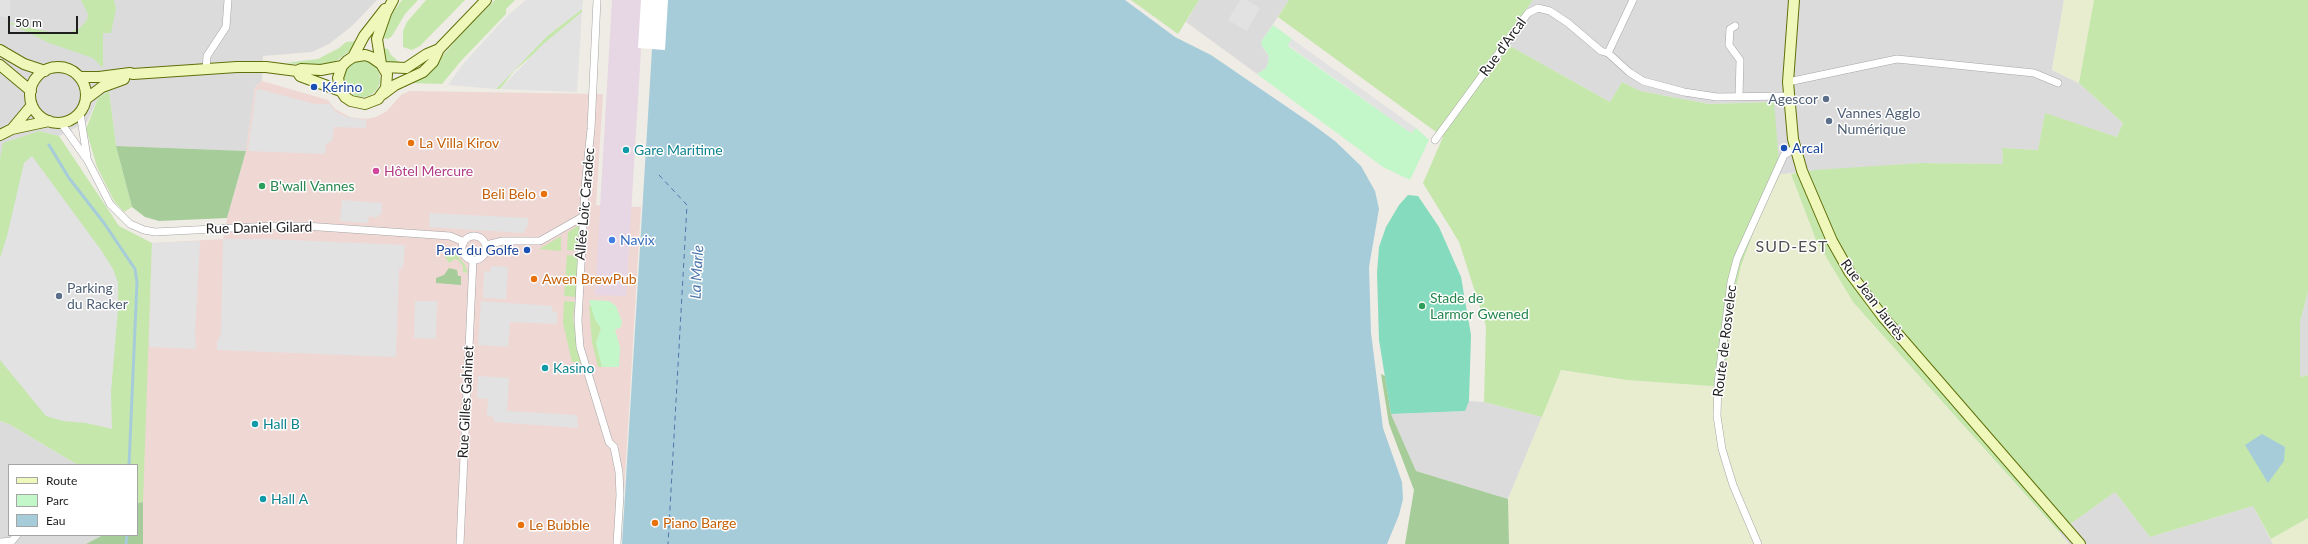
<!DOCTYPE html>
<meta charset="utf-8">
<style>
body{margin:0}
#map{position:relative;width:2308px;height:544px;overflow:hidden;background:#eeece4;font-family:Lato,sans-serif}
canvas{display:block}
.legend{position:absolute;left:8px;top:464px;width:130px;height:72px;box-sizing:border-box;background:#fff;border:1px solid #a5a5a5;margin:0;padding:5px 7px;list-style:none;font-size:12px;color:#1e1e1e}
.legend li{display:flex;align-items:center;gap:8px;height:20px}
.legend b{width:20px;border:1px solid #a5a5a5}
.scale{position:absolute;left:8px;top:16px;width:70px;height:18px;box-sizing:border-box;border:2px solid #1e1e1e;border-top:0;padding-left:5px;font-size:12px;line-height:14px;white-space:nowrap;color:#1e1e1e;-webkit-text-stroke:3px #fff;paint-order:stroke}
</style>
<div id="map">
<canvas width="2308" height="544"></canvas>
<ul class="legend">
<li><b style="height:5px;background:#f0f7ba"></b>Route</li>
<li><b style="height:11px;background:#c3f7ca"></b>Parc</li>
<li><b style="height:11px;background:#a6ccda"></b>Eau</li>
</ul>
<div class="scale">50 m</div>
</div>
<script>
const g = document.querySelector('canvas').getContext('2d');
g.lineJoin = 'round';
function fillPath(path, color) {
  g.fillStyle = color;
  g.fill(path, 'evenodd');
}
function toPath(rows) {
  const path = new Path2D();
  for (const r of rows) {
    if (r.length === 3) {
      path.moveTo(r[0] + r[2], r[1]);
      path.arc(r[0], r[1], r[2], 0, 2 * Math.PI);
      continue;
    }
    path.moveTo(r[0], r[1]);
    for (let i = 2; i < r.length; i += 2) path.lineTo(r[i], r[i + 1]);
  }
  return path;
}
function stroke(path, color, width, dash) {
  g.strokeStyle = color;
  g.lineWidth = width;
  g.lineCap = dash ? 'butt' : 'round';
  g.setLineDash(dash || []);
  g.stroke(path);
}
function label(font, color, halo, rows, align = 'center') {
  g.font = font + ' Lato,sans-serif';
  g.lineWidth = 3;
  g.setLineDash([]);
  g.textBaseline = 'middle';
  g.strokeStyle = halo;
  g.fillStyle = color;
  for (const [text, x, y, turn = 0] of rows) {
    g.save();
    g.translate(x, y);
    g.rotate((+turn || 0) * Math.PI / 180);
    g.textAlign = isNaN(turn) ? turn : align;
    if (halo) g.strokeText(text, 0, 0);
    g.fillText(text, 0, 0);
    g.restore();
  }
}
const residential = toPath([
 [0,0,377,0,352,26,329,44,312,52,263,56,262,81,255,87,246,151,116,146,109,91,98,98,87,122,59,136,39,131,23,138,2,153,0,159],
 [1199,0,1289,0,1261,42,1262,46,1269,56,1268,64,1265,69,1257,74,1186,22],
 [1533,0,2064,0,2052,70,2079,83,2123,123,2117,137,2045,114,2038,150,2002,148,2003,164,1920,163,1780,174,1773,102,1709,104,1640,91,1622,82,1610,102,1510,46,1505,38],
 [2308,291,2308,375,2300,377,2300,322],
 [1469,401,1484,402,1542,417,1508,499,1416,471,1391,414,1464,411],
 [0,421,9,424,78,465,9,465,9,535,103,535,86,544,0,544],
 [2115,492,2150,537,2253,506,2273,544,2069,544,2059,532]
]);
const commercial = toPath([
 [262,81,328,100,335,109,350,117,366,119,376,117,387,111,401,95,410,91,603,94,596,205,641,207,621,544,143,544,143,470,152,243,223,239,227,218,246,151,255,87]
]);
const industrial = toPath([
 [612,0,644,0,626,296,595,295]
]);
const farmland = toPath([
 [2064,0,2094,0,2079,83,2052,70],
 [1780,174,1791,174,1816,240,1853,302,2069,544,1509,544,1508,499,1561,370,1627,380,1725,387,1731,309,1741,266,1758,220],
 [2308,518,2308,544,2273,544,2271,539]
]);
const grass = toPath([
 [81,0,114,0,116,9,111,33,103,33,103,68,93,58,49,43,5,21,39,30,62,34,69,33,80,28,87,20,88,14],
 [402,0,418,0,405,14,392,36,388,39,381,38,385,23],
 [426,0,465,0,420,46,412,50,403,47,403,31,407,22],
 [495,0,515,0,506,9,506,14,461,61,442,84,411,83,426,75,464,31],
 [1131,0,1199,0,1178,34],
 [1289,0,1533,0,1505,38,1510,46,1610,102,1622,82,1640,91,1709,104,1774,102,1780,174,1758,220,1741,266,1731,309,1725,387,1627,380,1561,370,1542,417,1484,402,1486,326,1459,242,1423,183,1443,137,1278,17],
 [2094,0,2308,0,2308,291,2300,322,2300,377,2308,375,2308,518,2271,539,2253,506,2150,537,2115,492,2059,532,1853,302,1816,240,1791,174,1815,170,1920,163,2003,164,2002,148,2038,150,2045,113,2117,137,2123,123,2079,83],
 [582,9,582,12,514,71,500,89,496,89,547,36],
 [359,41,351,50,333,63,321,66,285,63,318,59,339,48,346,42],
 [379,47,388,49,391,55,399,62,400,66,386,61],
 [362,79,18],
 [109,91,116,146,132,207,124,212,114,201,97,167,86,129,98,98],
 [39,131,59,136,119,226,152,243,143,502,137,503,137,465,78,465,9,424,0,421,0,159,3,143],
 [581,224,579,251,567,250,568,232],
 [561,236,561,251,539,249],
 [447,249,453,250,465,265,468,273,463,272,463,266,458,260,455,259,449,263,443,253],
 [567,255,579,256,576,297,564,296],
 [564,301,575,302,573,318,581,363,572,362,563,323],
 [589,305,593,308,595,320,601,328,596,343,602,367,598,367,592,342]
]);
const forest = toPath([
 [116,146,246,151,227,218,159,221,145,217,132,207],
 [449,268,457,270,458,276,461,276,461,285,436,283,436,278,444,275],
 [1381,374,1385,376,1391,414,1416,471,1508,499,1509,544,1405,544,1414,490,1389,424],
 [143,502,143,544,86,544,103,535,137,535,137,503]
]);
const park = toPath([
 [1273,25,1292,39,1288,46,1411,133,1416,128,1429,140,1410,180,1383,167,1257,74,1265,69,1268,64,1269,56,1262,46,1261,42],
 [589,300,609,301,616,306,622,322,621,327,615,330,620,347,619,367,602,367,596,343,601,328,595,320]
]);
const pitch = toPath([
 [1408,195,1418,196,1439,227,1461,277,1471,335,1469,401,1465,411,1391,414,1379,340,1377,273,1379,247,1386,227,1399,205]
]);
const parking = toPath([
 [0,0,10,0,10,18,0,16],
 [526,0,583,0,582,9,547,36,496,89,448,85,463,64,505,18],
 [1240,0,1246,0,1260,8,1247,31,1228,20],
 [582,12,577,92,500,89,542,45],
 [1292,39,1416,128,1411,133,1288,45],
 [259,89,315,104,329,104,336,112,347,117,366,120,366,128,334,127,332,141,326,144,325,154,248,151,256,91],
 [32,156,101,250,113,269,118,283,118,309,111,392,112,429,86,423,63,421,46,416,0,360,0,258,7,236,24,163],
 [342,200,382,203,382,213,376,218,369,216,368,223,340,221],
 [430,213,528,218,528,225,523,233,429,227],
 [223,239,269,239,405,245,403,268,399,269,396,357,217,350,217,342,221,334],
 [200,241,195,334,196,349,149,347,152,243],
 [491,266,508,267,506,299,483,298,484,271,490,272],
 [415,301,437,301,436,339,414,338],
 [481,301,552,306,552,311,557,312,557,324,510,322,508,347,478,345],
 [478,376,509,378,507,411,577,415,578,428,494,422,494,417,487,416,488,399,477,398]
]);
const water = toPath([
 [655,0,1125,0,1175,37,1211,55,1312,124,1335,141,1361,166,1375,191,1379,209,1369,267,1371,333,1383,428,1402,482,1403,499,1399,515,1387,544,622,544],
 [2262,434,2285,447,2284,461,2268,483,2245,445]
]);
const pier = toPath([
 [641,0,668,0,665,50,638,48]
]);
const stream = toPath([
 [49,145,69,178,104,223,135,269,137,282,129,465],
 [126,544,127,535]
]);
const ferry = toPath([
 [659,175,687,205,668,544]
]);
const street = toPath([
 [597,0,591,129,585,187,578,321,580,347,609,442,614,447,619,472,620,495,617,544],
 [1735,26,1730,29,1729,45,1740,60,1739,97],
 [1608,53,1633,0],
 [206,69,207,56,226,27,228,0],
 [1788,82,1897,59,2034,73,2058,83],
 [80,113,87,157],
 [61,123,88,161,110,204,130,224,144,230,155,232,272,226,305,226,450,236,464,242],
 [1435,140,1528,13,1538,8,1550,11,1568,23,1601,51,1608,53,1629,72,1643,81,1684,92,1717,97,1789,96],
 [474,248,12],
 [486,245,503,241,540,241,584,216],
 [0,542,12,541,17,535],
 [460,544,473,260],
 [1758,544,1733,485,1722,449,1717,416,1718,383,1731,282,1737,259,1784,155,1795,148]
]);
const secondary = toPath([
 [1794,0,1788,82,1793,139,1802,171,1832,241,1850,273,1883,317,2080,544],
 [0,50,24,64,45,71],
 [353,57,364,36,385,9],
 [381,64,371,57,365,55,353,57,347,61,342,66,338,78,341,91,345,97,351,101,365,104,378,99,386,88,387,74,381,64,377,39,386,13,393,0],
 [0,65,31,91],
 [384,67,406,68,427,54,439,49],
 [58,95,28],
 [297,71,300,76,341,91],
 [80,77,99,77,130,73,133,74,237,67,266,67,297,71,301,69,321,70,342,66],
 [383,94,395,85,423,72,433,62,439,49,486,0],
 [86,99,102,87,124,79],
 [12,129,32,105],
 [0,135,12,129,49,121]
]);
const markers = [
 [314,87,4,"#1a4fb4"],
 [1826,99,4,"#5c6f8a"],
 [1829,121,4,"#5c6f8a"],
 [411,143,4,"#e8710a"],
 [1784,148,4,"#1a4fb4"],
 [626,150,4,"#0f9aa8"],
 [376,171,4,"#d1479c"],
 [262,186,4,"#2e9e5b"],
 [544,194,4,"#e8710a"],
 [612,240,4,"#3f7fe0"],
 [527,250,4,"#1a4fb4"],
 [534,279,4,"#e8710a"],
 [59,296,4,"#5c6f8a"],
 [1422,306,4,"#2e9e5b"],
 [545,368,4,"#0f9aa8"],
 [255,424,4,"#0f9aa8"],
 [263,499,4,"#0f9aa8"],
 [655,523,4,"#e8710a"],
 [521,525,4,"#e8710a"]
];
const streetNames = [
 ["Rue d'Arcal",1503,47,-54],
 ["Allée Loïc Caradec",585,204,-85],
 ["Rue Daniel Gilard",259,228,-1],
 ["Rue Jean Jaurès",1873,300,53],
 ["Route de Rosvelec",1725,341,-83],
 ["Rue Gilles Gahinet",466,402,-87]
];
const transitNames = [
 ["Kérino",322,87],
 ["Arcal",1792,148],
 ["Parc du Golfe",519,250,"right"]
];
const serviceNames = [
 ["Agescor",1818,99,"right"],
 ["Vannes Agglo",1837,113],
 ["Numérique",1837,129],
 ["Parking",67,288],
 ["du Racker",67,304]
];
const foodNames = [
 ["La Villa Kirov",419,143],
 ["Beli Belo",536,194,"right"],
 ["Awen BrewPub",542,279],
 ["Piano Barge",663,523],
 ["Le Bubble",529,525]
];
const cultureNames = [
 ["Gare Maritime",634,150],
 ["Kasino",553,368],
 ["Hall B",263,424],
 ["Hall A",271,499]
];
const hotelNames = [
 ["Hôtel Mercure",384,171]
];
const leisureNames = [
 ["B'wall Vannes",270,186],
 ["Stade de",1430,298],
 ["Larmor Gwened",1430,314]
];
const shopNames = [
 ["Navix",620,240]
];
const waterNames = [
 ["La Marle",697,272,-87]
];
const quarterNames = [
 ["SUD-EST",1792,247]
];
fillPath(residential, '#dcdbdb');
fillPath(commercial, '#efd7d4');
fillPath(industrial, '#e7d6e3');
fillPath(farmland, '#e9edd0');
fillPath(grass, '#c5e7ac');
fillPath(forest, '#a6cc9a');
fillPath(park, '#c3f7ca');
fillPath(pitch, '#85dbbe');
fillPath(parking, '#e2e2e2');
fillPath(water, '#a6ccda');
fillPath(pier, '#fff');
stroke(stream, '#a6ccda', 3);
stroke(ferry, '#4e77aa', 1, [5, 4]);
stroke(street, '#a5a5a5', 8);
stroke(secondary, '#5f7009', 12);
stroke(street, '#fff', 7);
stroke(secondary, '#f0f7ba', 10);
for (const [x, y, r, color] of markers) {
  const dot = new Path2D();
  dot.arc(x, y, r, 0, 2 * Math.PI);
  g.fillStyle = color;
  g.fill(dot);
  stroke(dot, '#fff', 1.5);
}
label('14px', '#1e1e1e', '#fff', streetNames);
label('14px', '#164399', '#fff', transitNames, 'left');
label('14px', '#4e5e75', '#fff', serviceNames, 'left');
label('14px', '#c56008', '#fff', foodNames, 'left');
label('14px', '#0d838f', '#fff', cultureNames, 'left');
label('14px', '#b23c85', '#fff', hotelNames, 'left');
label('14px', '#27864d', '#fff', leisureNames, 'left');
label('14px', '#366cbe', '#fff', shopNames, 'left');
label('italic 15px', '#4e77aa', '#fff', waterNames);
g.letterSpacing = '1px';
label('16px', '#515151', '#fff', quarterNames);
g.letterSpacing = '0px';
</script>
